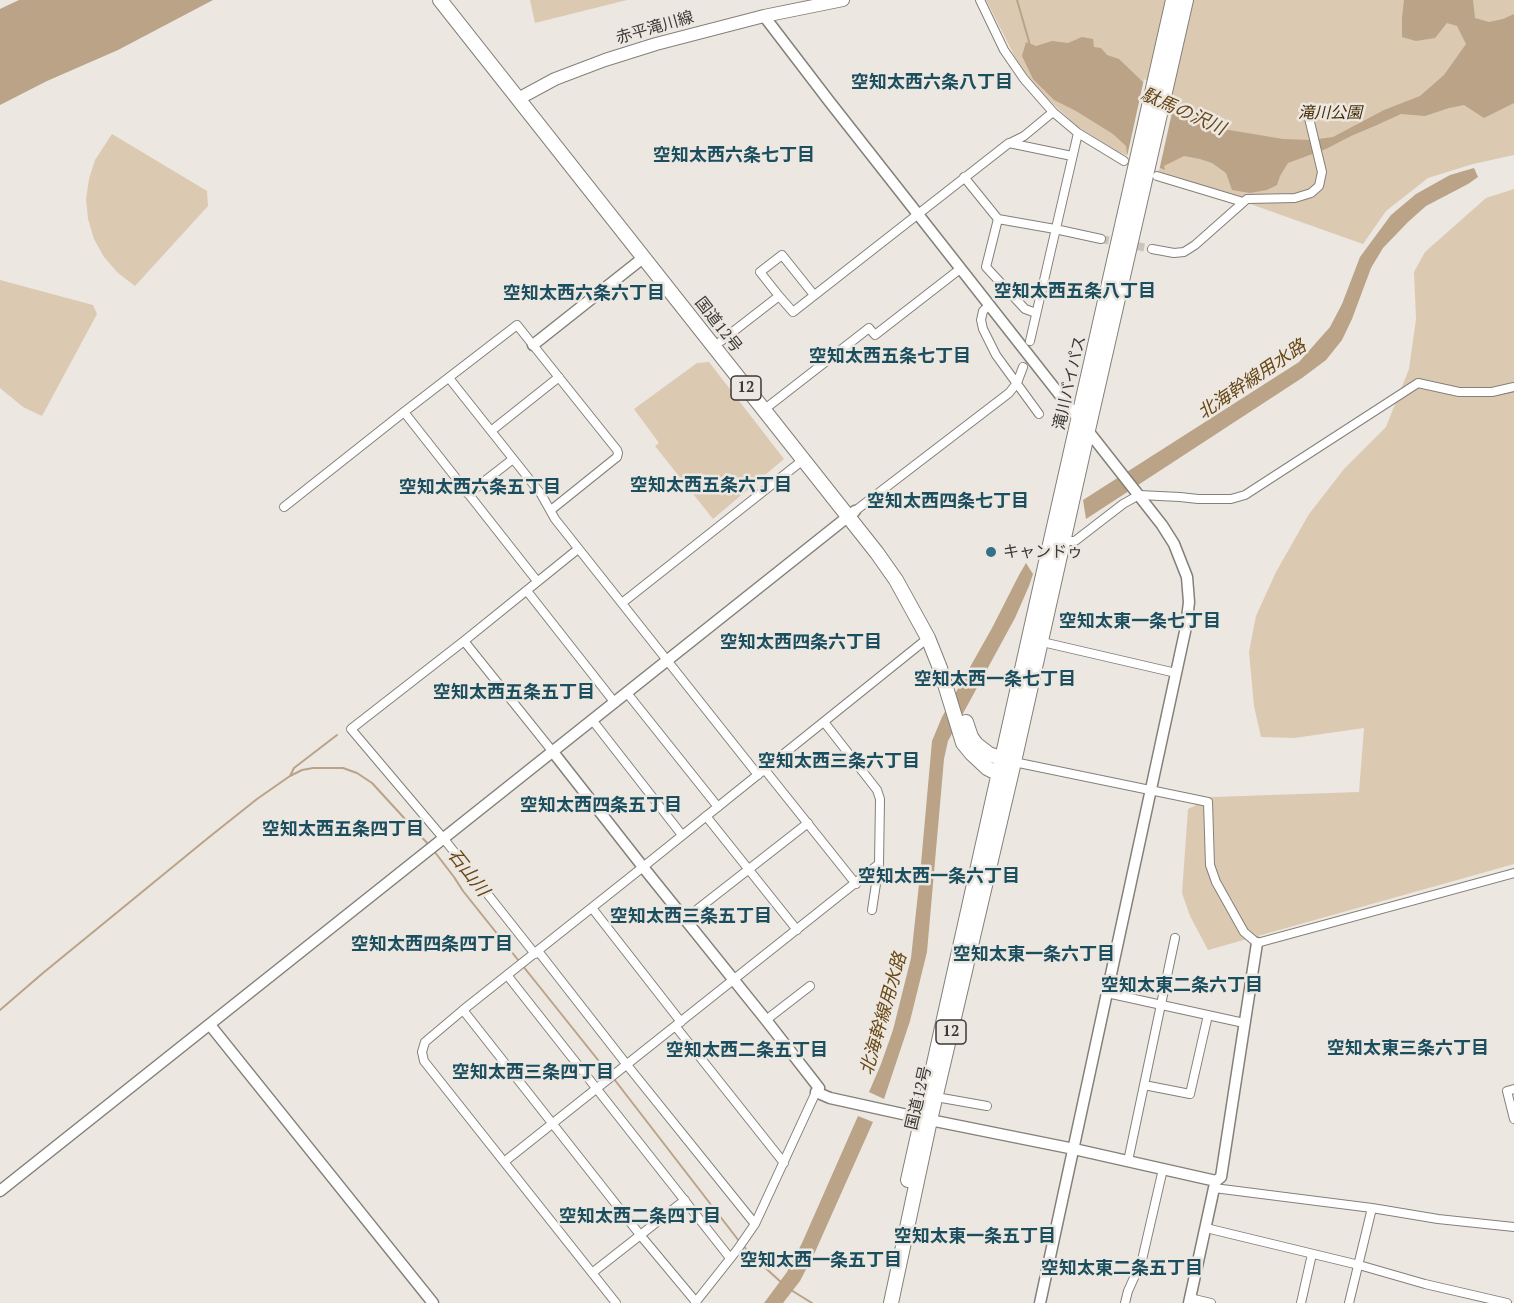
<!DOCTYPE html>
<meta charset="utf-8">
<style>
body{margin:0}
canvas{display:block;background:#ece7e0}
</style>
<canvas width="1514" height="1303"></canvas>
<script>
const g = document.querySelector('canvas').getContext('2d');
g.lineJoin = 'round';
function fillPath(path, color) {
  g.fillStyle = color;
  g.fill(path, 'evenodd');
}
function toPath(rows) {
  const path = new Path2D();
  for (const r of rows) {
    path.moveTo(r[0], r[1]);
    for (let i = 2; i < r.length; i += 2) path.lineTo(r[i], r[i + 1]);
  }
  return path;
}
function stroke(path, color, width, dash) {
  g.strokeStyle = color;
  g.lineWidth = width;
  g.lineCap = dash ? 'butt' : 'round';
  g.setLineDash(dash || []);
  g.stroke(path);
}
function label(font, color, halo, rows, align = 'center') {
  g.font = font + ' "PT Serif","Noto Sans JP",serif';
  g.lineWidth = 5;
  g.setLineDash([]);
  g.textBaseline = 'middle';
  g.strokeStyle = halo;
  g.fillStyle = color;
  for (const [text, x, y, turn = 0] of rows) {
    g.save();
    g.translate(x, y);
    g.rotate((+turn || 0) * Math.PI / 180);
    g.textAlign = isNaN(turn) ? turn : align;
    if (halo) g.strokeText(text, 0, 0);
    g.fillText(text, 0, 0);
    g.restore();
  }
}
const green = toPath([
 [530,0,627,0,535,23],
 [986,0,1514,0,1514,155,1473,164,1428,178,1386,211,1363,244,1163,173,1117,151,1077,126,1037,89,1015,57],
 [112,134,207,191,208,206,135,286,118,273,104,257,94,239,88,219,86,199,89,179,95,160],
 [1514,189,1514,864,1208,950,1190,916,1182,893,1188,809,1213,797,1359,792,1364,728,1294,738,1261,737,1254,706,1249,652,1256,616,1276,572,1309,514,1344,469,1386,427,1409,369,1416,319,1414,272,1425,252,1486,198],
 [0,280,93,305,97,314,42,416,23,407,0,388],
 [709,362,784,459,713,519,655,446,659,443,634,409,697,363]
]);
const water = toPath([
 [19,0,213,0,118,50,47,81,0,105,0,9],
 [1404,0,1473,0,1475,18,1489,22,1503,19,1514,14,1514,103,1484,118,1464,105,1449,108,1425,116,1401,114,1377,125,1351,136,1326,149,1288,163,1280,176,1277,185,1267,190,1250,193,1232,190,1226,173,1212,163,1200,159,1184,156,1164,166,1165,170,1127,154,1126,146,1113,134,1076,111,1054,100,1033,79,1022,56,1026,42,1036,46,1052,41,1068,43,1082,37,1093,39,1094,47,1101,48,1107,55,1119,59,1143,82,1178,105,1223,129,1283,139,1311,140,1333,137,1384,110,1420,96,1444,75,1466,44,1457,26,1447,23,1435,38,1416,41,1402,37,1402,18],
 [1474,168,1478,177,1468,184,1426,206,1408,222,1383,248,1371,268,1352,319,1342,340,1326,360,1302,378,1233,423,1086,519,1083,500,1299,362,1330,327,1342,304,1360,257,1391,215,1416,194,1450,175],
 [1026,563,1033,574,1029,586,1015,618,948,741,944,759,927,952,910,1021,884,1099,869,1092,881,1064,893,1030,911,958,920,875,932,741,942,717,992,628,1019,575],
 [858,1116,873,1122,815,1252,800,1281,783,1303,764,1303,787,1272,802,1243]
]);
const pier = toPath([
 [1144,79,1175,99,1159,171,1127,157]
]);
const stream = toPath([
 [1017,0,1030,45],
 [290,776,294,768,337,735],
 [434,851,454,877,463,891,610,1075],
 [0,1010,43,973,208,838,257,799,290,776,302,770,313,768,343,768,357,773,372,783,428,844],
 [614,1079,739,1241],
 [743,1245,750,1254,782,1283],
 [791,1290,812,1303]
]);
const minorTunnel = toPath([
 [1101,239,1152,249]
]);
const minor = toPath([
 [980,0,1004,50,1024,79,1053,112,1078,133,1124,161],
 [1010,143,1024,136,1053,112],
 [1157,176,1243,202],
 [964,177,998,219,1055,229,1101,239],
 [998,219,986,267,1025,309,1036,313],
 [1152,249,1174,253,1184,252,1195,245,1247,199,1295,198,1311,193,1319,186,1322,172,1309,118],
 [779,296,760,272,782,255,814,295],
 [989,305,983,311,981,320,983,329,996,355,1039,414],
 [721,341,779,296,793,312,1009,143,1072,156],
 [1030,341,1078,133],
 [449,378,541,494,555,519,758,775],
 [770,405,869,328,875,335,960,269],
 [404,412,537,581],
 [491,431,559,377],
 [468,494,513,459],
 [284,507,404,412,517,325,617,450,618,453,617,457,551,510],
 [855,511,1009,393,1017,383,1023,367],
 [1063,541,1075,541,1123,504,1139,495,1180,497,1198,499,1231,499,1245,495,1418,383,1459,392,1492,392,1514,387],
 [527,591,615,703],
 [622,603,803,460],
 [464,641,553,752],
 [1038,641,1176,673],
 [627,693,718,807],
 [593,721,682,835],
 [824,722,877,790,880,799,879,864,872,910],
 [1014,762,1208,802,1210,865,1216,882,1244,932,1257,943,1514,873],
 [765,770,856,884],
 [706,816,797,930],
 [592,908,681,1022],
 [685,919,808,823],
 [538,951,627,1065,755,1224],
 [535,954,444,839,351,729,464,641,578,549],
 [507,975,730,1258],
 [1107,993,1244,1023],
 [463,1010,641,1236,696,1302],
 [766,1020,810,986],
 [676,1027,784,1163],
 [1144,1085,1190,1094,1208,1015],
 [1514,1089,1507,1091,1514,1119],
 [936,1097,987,1106],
 [1128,1161,1175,938],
 [504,1162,879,864],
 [1214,1188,1372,1208,1438,1219,1514,1227],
 [1206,1228,1359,1265,1425,1284,1507,1303],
 [592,1273,685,1200],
 [1190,1298,1211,1303],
 [616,1303,424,1061,422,1052,425,1042,463,1010,643,867,928,638],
 [695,1303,737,1250,755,1224,816,1092],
 [1125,1303,1128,1291,1142,1260,1163,1169],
 [1301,1303,1312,1254],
 [1349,1303,1372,1208]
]);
const tertiary = toPath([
 [764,16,829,101,1162,525,1174,544,1187,577,1189,602,1186,627,1040,1303],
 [533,345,643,258],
 [553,752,643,867,766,1020,819,1088,816,1092,830,1098,930,1120,1074,1149,1216,1181],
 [210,1025,433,1303],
 [0,1191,855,511],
 [1189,1303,1214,1188,1216,1181,1221,1177,1257,943]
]);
const secondary = toPath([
 [518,99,555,79,605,60,656,44,764,16,843,0]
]);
const trunk = toPath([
 [440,0,877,553,896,580,928,638,940,668,963,743,972,754,987,768,999,774],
 [966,722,971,737,976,744,989,754,1009,761],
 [908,1180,1039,593,1173,0],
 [891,1303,930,1120,1014,762,1088,430,1186,0]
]);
const markers = [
 [991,552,6,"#337187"]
];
const shields = [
 [746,388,30],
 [951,1032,30]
];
const shieldNames = [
 ["12",746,388],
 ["12",951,1032]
];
const streetNames = [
 ["赤平滝川線",655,28,-16],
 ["国道12号",718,325,52],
 ["滝川バイパス",1070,383,-77],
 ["国道12号",919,1098,-77]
];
const parkNames = [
 ["滝川公園",1330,113]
];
const poiNames = [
 ["キャンドゥ",1003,552]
];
const neighbourhoodNames = [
 ["空知太西六条八丁目",932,83],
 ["空知太西六条七丁目",734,156],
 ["空知太西五条八丁目",1075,292],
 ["空知太西六条六丁目",584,294],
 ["空知太西五条七丁目",890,357],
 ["空知太西五条六丁目",711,486],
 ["空知太西六条五丁目",480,488],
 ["空知太西四条七丁目",948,502],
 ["空知太東一条七丁目",1140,622],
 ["空知太西四条六丁目",801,643],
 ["空知太西一条七丁目",995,680],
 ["空知太西五条五丁目",514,693],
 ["空知太西三条六丁目",839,762],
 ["空知太西四条五丁目",601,806],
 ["空知太西五条四丁目",343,830],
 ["空知太西一条六丁目",939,877],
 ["空知太西三条五丁目",691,917],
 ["空知太西四条四丁目",432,945],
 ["空知太東一条六丁目",1034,955],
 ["空知太東二条六丁目",1182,986],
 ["空知太東三条六丁目",1408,1049],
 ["空知太西二条五丁目",747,1051],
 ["空知太西三条四丁目",533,1073],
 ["空知太西二条四丁目",640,1217],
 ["空知太東一条五丁目",975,1237],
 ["空知太西一条五丁目",821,1261],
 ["空知太東二条五丁目",1122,1269]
];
const waterNames = [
 ["駄馬の沢川",1183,112,24],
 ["北海幹線用水路",1252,380,-34],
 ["石山川",468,873,52],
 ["北海幹線用水路",884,1014,-74]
];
fillPath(green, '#dcc9b2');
fillPath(water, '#baa387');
fillPath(pier, '#ece7e0');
stroke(stream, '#baa387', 2);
stroke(minorTunnel, '#c9c4be', 8, [8, 4]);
stroke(minor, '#84807a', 10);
stroke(tertiary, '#84807a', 13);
stroke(secondary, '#84807a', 14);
stroke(trunk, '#84807a', 16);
stroke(minor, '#fff', 8);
stroke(tertiary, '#fff', 10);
stroke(secondary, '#fff', 12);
stroke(trunk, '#fff', 14);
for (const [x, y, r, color] of markers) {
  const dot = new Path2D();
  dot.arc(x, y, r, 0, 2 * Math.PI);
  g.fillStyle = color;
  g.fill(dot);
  stroke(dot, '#ece7e0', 2);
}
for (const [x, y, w] of shields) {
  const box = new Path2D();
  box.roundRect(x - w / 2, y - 12, w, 24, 4.5);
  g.fillStyle = '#ece7e0';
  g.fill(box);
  stroke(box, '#3b3937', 1.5);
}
label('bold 15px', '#3b3937', null, shieldNames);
label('16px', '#3b3937', '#ece7e0', streetNames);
label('italic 16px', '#462e08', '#ece7e0', parkNames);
label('16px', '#3b3937', '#ece7e0', poiNames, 'left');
label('bold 18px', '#1b4e5f', '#ece7e0', neighbourhoodNames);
label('italic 18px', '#694817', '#ece7e0', waterNames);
</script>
